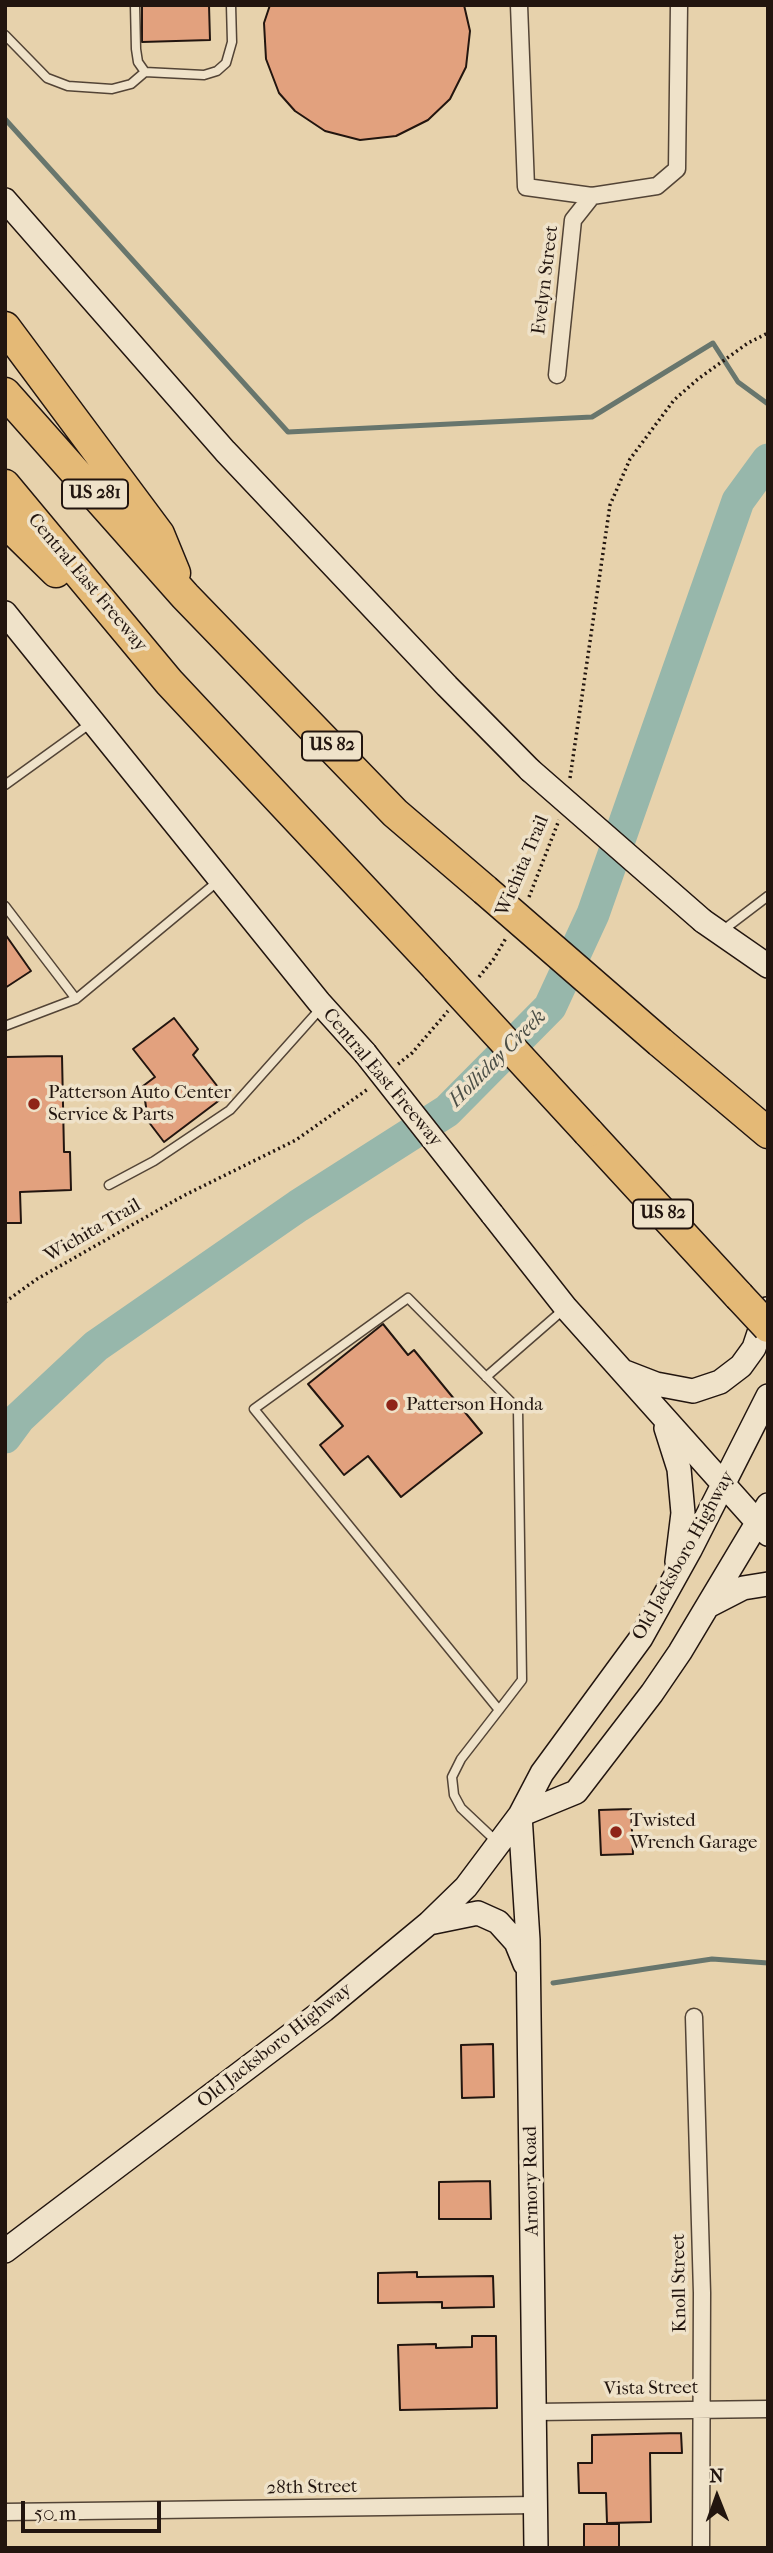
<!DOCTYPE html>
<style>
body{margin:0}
#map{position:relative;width:773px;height:2553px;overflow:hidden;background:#e7d2ac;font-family:"IM FELL French Canon",serif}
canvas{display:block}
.frame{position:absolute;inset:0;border:7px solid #22150f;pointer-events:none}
.north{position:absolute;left:682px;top:2462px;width:70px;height:70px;-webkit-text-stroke:5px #efe2c9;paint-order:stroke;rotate:359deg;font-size:19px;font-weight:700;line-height:28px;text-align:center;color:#22150f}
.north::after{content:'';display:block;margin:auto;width:24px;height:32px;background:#22150f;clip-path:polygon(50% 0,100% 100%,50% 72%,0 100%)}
.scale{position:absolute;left:21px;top:2501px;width:140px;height:32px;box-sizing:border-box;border:4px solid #22150f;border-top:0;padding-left:9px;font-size:21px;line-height:24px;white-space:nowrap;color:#22150f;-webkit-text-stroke:5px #efe2c9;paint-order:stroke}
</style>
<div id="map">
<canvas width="773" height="2553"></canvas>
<div class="frame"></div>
<div class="north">N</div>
<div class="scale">50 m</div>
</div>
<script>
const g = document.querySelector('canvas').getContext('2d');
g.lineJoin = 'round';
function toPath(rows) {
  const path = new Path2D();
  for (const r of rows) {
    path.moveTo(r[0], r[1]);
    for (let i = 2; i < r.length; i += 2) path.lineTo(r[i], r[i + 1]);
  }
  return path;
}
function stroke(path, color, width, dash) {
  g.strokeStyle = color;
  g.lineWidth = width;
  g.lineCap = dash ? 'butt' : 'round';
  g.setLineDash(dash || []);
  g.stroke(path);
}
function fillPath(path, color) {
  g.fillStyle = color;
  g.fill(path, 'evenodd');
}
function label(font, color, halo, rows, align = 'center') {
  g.font = font + ' "IM FELL French Canon",serif';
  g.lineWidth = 7;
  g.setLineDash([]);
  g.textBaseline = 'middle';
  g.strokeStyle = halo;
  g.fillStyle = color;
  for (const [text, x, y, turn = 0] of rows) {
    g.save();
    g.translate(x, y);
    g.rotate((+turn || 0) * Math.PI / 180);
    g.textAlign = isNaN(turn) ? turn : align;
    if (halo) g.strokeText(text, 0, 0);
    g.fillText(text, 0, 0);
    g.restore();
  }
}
const stream = toPath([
 [5,119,288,432,592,417,713,343,738,382,768,404],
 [553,1983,712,1959,768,1963]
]);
const river = toPath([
 [5,1437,19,1418,96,1346,298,1206,447,1111,550,1007,593,914,738,501,768,460]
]);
const building = toPath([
 [142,5,209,5,210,40,142,42,142,5],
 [270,5,464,5,470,31,466,67,450,99,428,120,396,136,360,140,325,131,295,111,279,93,266,59,264,23,270,5],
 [5,934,31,971,5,988,5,934],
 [174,1018,198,1049,193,1055,225,1096,164,1142,148,1121,143,1086,155,1077,133,1049,174,1018],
 [62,1056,64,1152,70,1152,71,1190,20,1192,21,1223,5,1223,5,1057,62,1056],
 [383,1324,408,1355,414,1350,482,1433,401,1497,368,1456,344,1475,320,1445,343,1426,308,1384,383,1324],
 [631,1809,633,1854,601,1855,599,1810,631,1809],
 [493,2044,494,2097,462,2098,461,2045,493,2044],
 [490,2181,491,2219,439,2219,439,2182,490,2181],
 [417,2272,417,2277,493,2276,494,2307,442,2308,442,2302,378,2303,378,2273,417,2272],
 [472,2336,496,2336,497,2408,400,2410,398,2345,436,2344,436,2348,472,2347,472,2336],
 [681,2433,682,2453,650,2453,651,2522,607,2523,606,2493,579,2493,578,2463,592,2463,592,2435,681,2433],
 [584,2524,619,2524,619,2548,584,2548,584,2524]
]);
const path = toPath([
 [570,778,610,505,630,459,674,400,698,379,748,343,768,333],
 [529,897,559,820],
 [479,977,493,960,506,938],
 [398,1064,412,1053,448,1011],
 [5,1302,37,1279,183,1196,296,1140,368,1089]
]);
const lane = toPath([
 [135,5,136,49,138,62,145,72,204,75,217,71,226,63,232,42,231,5],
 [5,35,47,78,68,86,112,89,131,84,145,72],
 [5,785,91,723],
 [5,906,76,999],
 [722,931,768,896],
 [5,1026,76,999,217,882],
 [109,1185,154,1161,230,1110,321,1008],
 [486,1377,563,1310],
 [496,1841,461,1808,454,1795,452,1777,461,1759,499,1710,522,1680,518,1409,408,1298,254,1409,499,1710]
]);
const street = toPath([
 [519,5,526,187,592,196,657,186,677,169,679,5],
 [557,375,573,220,592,196],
 [694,2017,702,2293,701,2548],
 [535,2412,768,2409],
 [5,2512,536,2505]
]);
const secondary = toPath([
 [5,200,225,451,447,686,530,770],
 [5,613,319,1002,365,1053],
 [703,921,768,966],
 [492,1214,566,1308,768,1534],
 [625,1372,656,1384,693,1391,720,1382,741,1366,754,1348,767,1309],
 [666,1428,679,1469,683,1513,677,1562],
 [708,1606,743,1588,768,1584],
 [520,1815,528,1940,536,2548],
 [520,1815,576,1792,652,1693,680,1652,768,1505],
 [429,1923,478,1913,498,1922,516,1942,525,1964],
 [5,2251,324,2010,429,1923,466,1887,520,1815,542,1773,641,1638,690,1550,768,1396]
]);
const highway = toPath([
 [5,327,159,534,175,573],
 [5,393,185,596,395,813,485,890],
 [5,485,169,682,437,968],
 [5,522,56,572],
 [660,1042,768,1133],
 [588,1132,739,1296]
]);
const secondaryBridge = toPath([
 [530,770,703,921],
 [365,1053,492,1214]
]);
const highwayBridge = toPath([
 [485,890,660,1042],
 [437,968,588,1132],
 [739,1296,768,1327]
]);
const markers = [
 [34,1104,7,"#8f2418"],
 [392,1405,7,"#8f2418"],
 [616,1832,7,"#8f2418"]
];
const shields = [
 [95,494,66],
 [332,746,60],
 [663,1214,60]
];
const shieldNames = [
 ["US 281",95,494],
 ["US 82",332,746],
 ["US 82",663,1214]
];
const streetNames = [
 ["Evelyn Street",546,280,-83],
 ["Central East Freeway",87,583,50],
 ["Wichita Trail",523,866,-67],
 ["Central East Freeway",382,1078,50],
 ["Wichita Trail",93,1231,-30],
 ["Old Jacksboro Highway",684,1556,-61],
 ["Old Jacksboro Highway",275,2046,-38],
 ["Armory Road",532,2181,-91],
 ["Knoll Street",680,2283,-91],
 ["Vista Street",651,2389,-1],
 ["28th Street",312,2488,-1]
];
const poiNames = [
 ["Patterson Auto Center",48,1093],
 ["Service & Parts",48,1115],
 ["Patterson Honda",406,1405],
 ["Twisted",630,1821],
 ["Wrench Garage",630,1843]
];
const waterNames = [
 ["Holliday Creek",498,1059,-45]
];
stroke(stream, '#68766d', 5);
stroke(river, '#97b7ab', 33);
fillPath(building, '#e2a17e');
stroke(building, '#22150f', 2);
stroke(lane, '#534436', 11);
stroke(street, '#534436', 19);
stroke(secondary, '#22150f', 26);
stroke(highway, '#22150f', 33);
stroke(path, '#22150f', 3.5, [2, 3.5]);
stroke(lane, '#efe2c9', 8);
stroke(street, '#efe2c9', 16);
stroke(secondary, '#efe2c9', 23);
stroke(highway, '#e4b976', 30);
stroke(secondaryBridge, '#22150f', 26, []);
stroke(highwayBridge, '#22150f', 33, []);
stroke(secondaryBridge, '#efe2c9', 23);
stroke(highwayBridge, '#e4b976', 30);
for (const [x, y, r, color] of markers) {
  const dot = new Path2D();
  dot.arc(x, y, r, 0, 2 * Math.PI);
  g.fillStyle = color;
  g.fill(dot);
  stroke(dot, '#efe2c9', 2.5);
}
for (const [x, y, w] of shields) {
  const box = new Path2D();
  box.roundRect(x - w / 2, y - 14.5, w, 29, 5);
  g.fillStyle = '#efe2c9';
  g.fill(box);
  stroke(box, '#22150f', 2);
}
label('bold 18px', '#22150f', null, shieldNames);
label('19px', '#22150f', '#efe2c9', streetNames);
label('19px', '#22150f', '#efe2c9', poiNames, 'left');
label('italic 21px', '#4b4e46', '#efe2c9', waterNames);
</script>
